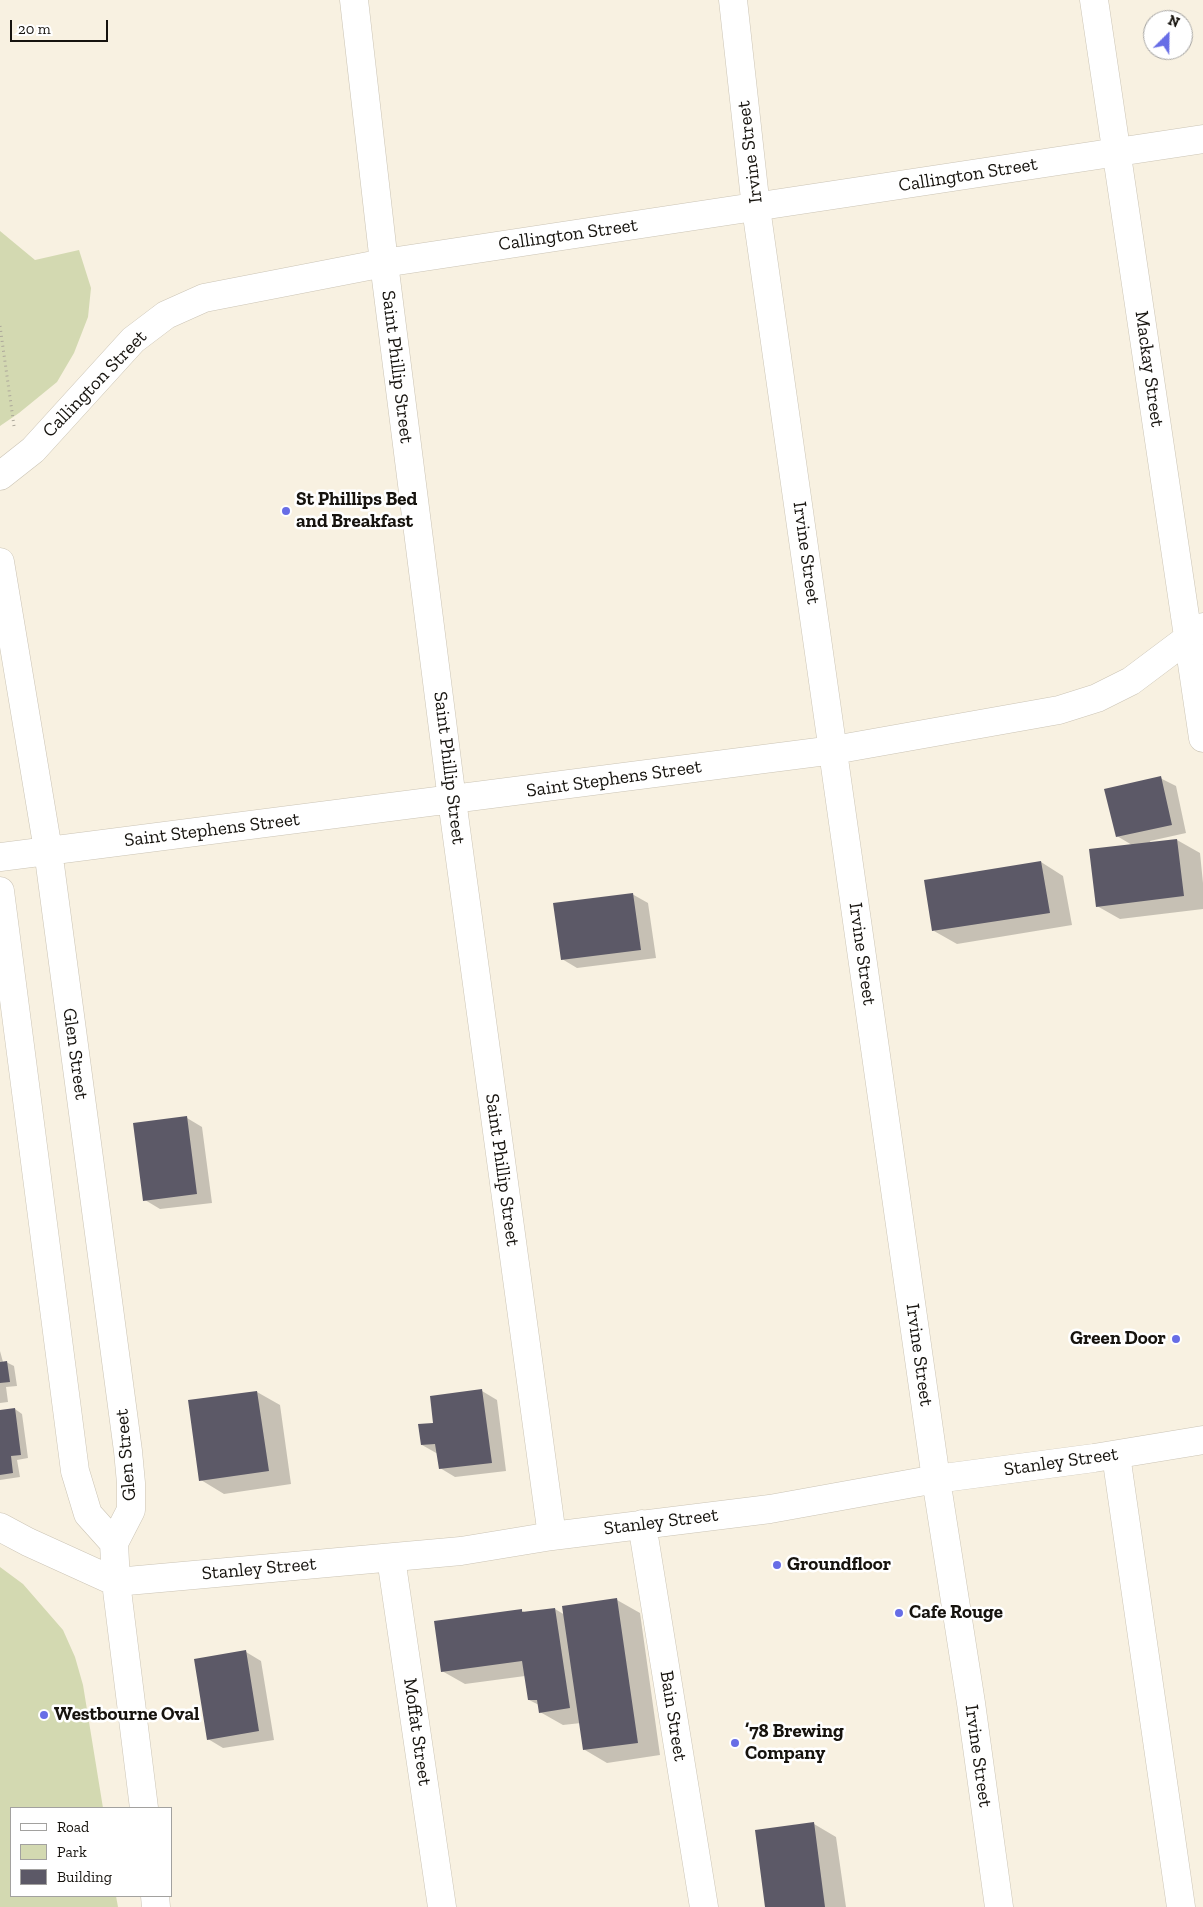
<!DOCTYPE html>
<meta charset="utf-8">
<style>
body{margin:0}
#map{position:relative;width:1203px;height:1907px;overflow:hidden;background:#f8f1e1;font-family:"Zilla Slab",serif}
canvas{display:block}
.legend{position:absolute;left:10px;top:1807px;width:162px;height:90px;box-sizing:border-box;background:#fff;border:1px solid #a2a19f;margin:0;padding:6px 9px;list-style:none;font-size:15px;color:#16130e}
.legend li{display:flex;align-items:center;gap:10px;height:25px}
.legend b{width:25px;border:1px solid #a2a19f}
.north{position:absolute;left:1143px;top:10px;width:50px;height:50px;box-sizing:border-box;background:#fff;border:1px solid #a2a19f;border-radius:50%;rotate:23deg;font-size:14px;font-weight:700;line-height:20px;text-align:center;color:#16130e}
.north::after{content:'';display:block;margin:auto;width:18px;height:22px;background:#676de6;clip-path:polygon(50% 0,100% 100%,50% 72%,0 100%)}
.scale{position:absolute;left:10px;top:20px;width:98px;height:22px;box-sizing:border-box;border:2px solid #16130e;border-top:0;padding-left:6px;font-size:15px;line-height:18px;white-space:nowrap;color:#16130e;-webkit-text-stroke:4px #fff;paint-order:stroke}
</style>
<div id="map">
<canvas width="1203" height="1907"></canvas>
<ul class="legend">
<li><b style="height:6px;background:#fff"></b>Road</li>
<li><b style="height:14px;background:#d3d9b1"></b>Park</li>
<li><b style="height:14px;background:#5c5967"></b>Building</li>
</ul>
<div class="north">N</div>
<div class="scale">20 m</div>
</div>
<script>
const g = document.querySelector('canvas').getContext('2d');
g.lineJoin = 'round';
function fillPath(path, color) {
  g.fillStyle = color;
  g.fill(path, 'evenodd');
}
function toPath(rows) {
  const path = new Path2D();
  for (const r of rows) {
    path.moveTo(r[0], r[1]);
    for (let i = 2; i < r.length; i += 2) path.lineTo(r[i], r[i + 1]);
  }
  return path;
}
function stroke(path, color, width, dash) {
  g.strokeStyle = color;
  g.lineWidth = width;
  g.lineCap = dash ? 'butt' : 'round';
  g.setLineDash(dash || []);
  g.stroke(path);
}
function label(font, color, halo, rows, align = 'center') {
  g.font = font + ' "Zilla Slab",serif';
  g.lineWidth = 5;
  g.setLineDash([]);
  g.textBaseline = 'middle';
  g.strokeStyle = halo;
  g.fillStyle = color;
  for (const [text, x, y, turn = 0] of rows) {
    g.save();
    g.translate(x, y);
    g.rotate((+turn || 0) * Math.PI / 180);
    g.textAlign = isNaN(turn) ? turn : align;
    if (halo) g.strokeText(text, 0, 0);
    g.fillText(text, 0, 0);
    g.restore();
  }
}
const green = toPath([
 [0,231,35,260,79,250,91,288,88,317,74,353,57,382,19,413,0,426],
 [0,1567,23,1584,63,1630,75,1657,83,1685,103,1808,11,1808,11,1896,116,1896,118,1907,0,1907]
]);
const shadow = toPath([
 [1160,778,1176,786,1186,833,1150,841,1151,843,1177,840,1200,853,1203,883,1203,909,1120,919,1097,906,1132,845,1117,836],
 [1041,862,1063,876,1072,925,957,944,934,931],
 [632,894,648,903,656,958,577,968,562,959],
 [187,1118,202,1127,212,1203,160,1209,145,1200],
 [0,1351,3,1362,6,1362,14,1366,17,1386,6,1387,8,1402,0,1403],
 [482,1391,497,1400,506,1471,455,1477,440,1468,438,1454,422,1445,435,1424],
 [257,1392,280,1405,291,1484,224,1494,201,1480],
 [15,1409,22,1414,28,1458,17,1460,20,1477,0,1480,0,1411],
 [617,1600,640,1613,660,1755,607,1763,585,1750,581,1723,563,1725,540,1712,539,1705,529,1700,525,1676,465,1684,442,1671,521,1610,526,1613,555,1609,565,1615],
 [246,1652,261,1661,274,1740,223,1748,208,1739],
 [814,1824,836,1837,846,1907,766,1907]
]);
const building = toPath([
 [1161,776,1172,825,1116,837,1104,789],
 [1177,839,1184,896,1096,907,1089,849],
 [1041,861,1050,913,932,931,924,880],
 [633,893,641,950,561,960,553,903],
 [187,1116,197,1194,143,1201,133,1123],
 [7,1361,10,1382,0,1383,0,1362],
 [482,1389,492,1463,439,1469,435,1444,421,1445,418,1424,433,1423,430,1396],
 [257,1391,269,1471,199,1481,188,1400],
 [15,1408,21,1455,11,1456,13,1473,0,1475,0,1410],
 [617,1598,638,1743,583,1750,562,1606],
 [555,1608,570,1708,539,1713,537,1700,528,1700,522,1661,441,1672,434,1621,522,1609,522,1612],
 [246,1650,259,1731,207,1740,194,1659],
 [814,1822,825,1907,765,1907,755,1830]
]);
const path = toPath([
 [0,326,14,426]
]);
const minor = toPath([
 [354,0,384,263,452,800,552,1536],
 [733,0,756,208,936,1479,971,1703,999,1907],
 [1094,0,1203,738],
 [0,476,33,450,133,340,166,315,204,298,384,263,1203,139],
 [0,562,48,850,128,1451,131,1483,131,1510,114,1543,116,1582,144,1808],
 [0,857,834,750,1059,710,1097,698,1131,681,1203,627],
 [0,891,75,1471,88,1514,114,1543],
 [1116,1455,1181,1907],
 [642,1524,704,1907],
 [0,1527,28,1542,116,1582,461,1551,552,1536,770,1509,936,1479,1094,1458,1203,1440],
 [391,1558,442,1907],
 [155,1896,156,1907]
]);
const markers = [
 [286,511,5,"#676de6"],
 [1176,1339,5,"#676de6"],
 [777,1565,5,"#676de6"],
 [899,1613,5,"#676de6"],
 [44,1715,5,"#676de6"],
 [735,1743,5,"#676de6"]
];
const streetNames = [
 ["Irvine Street",750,152,-97],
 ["Callington Street",968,175,-9],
 ["Callington Street",568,235,-8],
 ["Saint Phillip Street",397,367,83],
 ["Mackay Street",1149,369,82],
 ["Callington Street",95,384,-46],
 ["Irvine Street",806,553,82],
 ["Saint Phillip Street",449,768,83],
 ["Saint Stephens Street",614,779,-8],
 ["Saint Stephens Street",212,830,-7],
 ["Irvine Street",862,954,82],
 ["Glen Street",75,1054,82],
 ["Saint Phillip Street",502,1170,82],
 ["Irvine Street",919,1355,82],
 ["Glen Street",126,1455,-95],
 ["Stanley Street",1061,1462,-8],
 ["Stanley Street",661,1522,-7],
 ["Stanley Street",259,1569,-5],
 ["Bain Street",673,1716,81],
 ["Moffat Street",417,1732,82],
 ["Irvine Street",978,1756,82]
];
const poiNames = [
 ["St Phillips Bed",296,500],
 ["and Breakfast",296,522],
 ["Green Door",1166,1339,"right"],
 ["Groundfloor",787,1565],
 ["Cafe Rouge",909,1613],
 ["Westbourne Oval",54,1715],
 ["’78 Brewing",745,1732],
 ["Company",745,1754]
];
fillPath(green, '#d3d9b1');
fillPath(shadow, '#0003');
fillPath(building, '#5c5967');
stroke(minor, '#cbc4b5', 29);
stroke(path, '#ada89b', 3, [1, 4]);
stroke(minor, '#fff', 28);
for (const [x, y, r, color] of markers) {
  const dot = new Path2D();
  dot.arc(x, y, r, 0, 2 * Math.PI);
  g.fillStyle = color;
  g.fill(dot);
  stroke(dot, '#fff', 2);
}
label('19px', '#16130e', '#fff', streetNames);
label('bold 19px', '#16130e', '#fff', poiNames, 'left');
</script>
